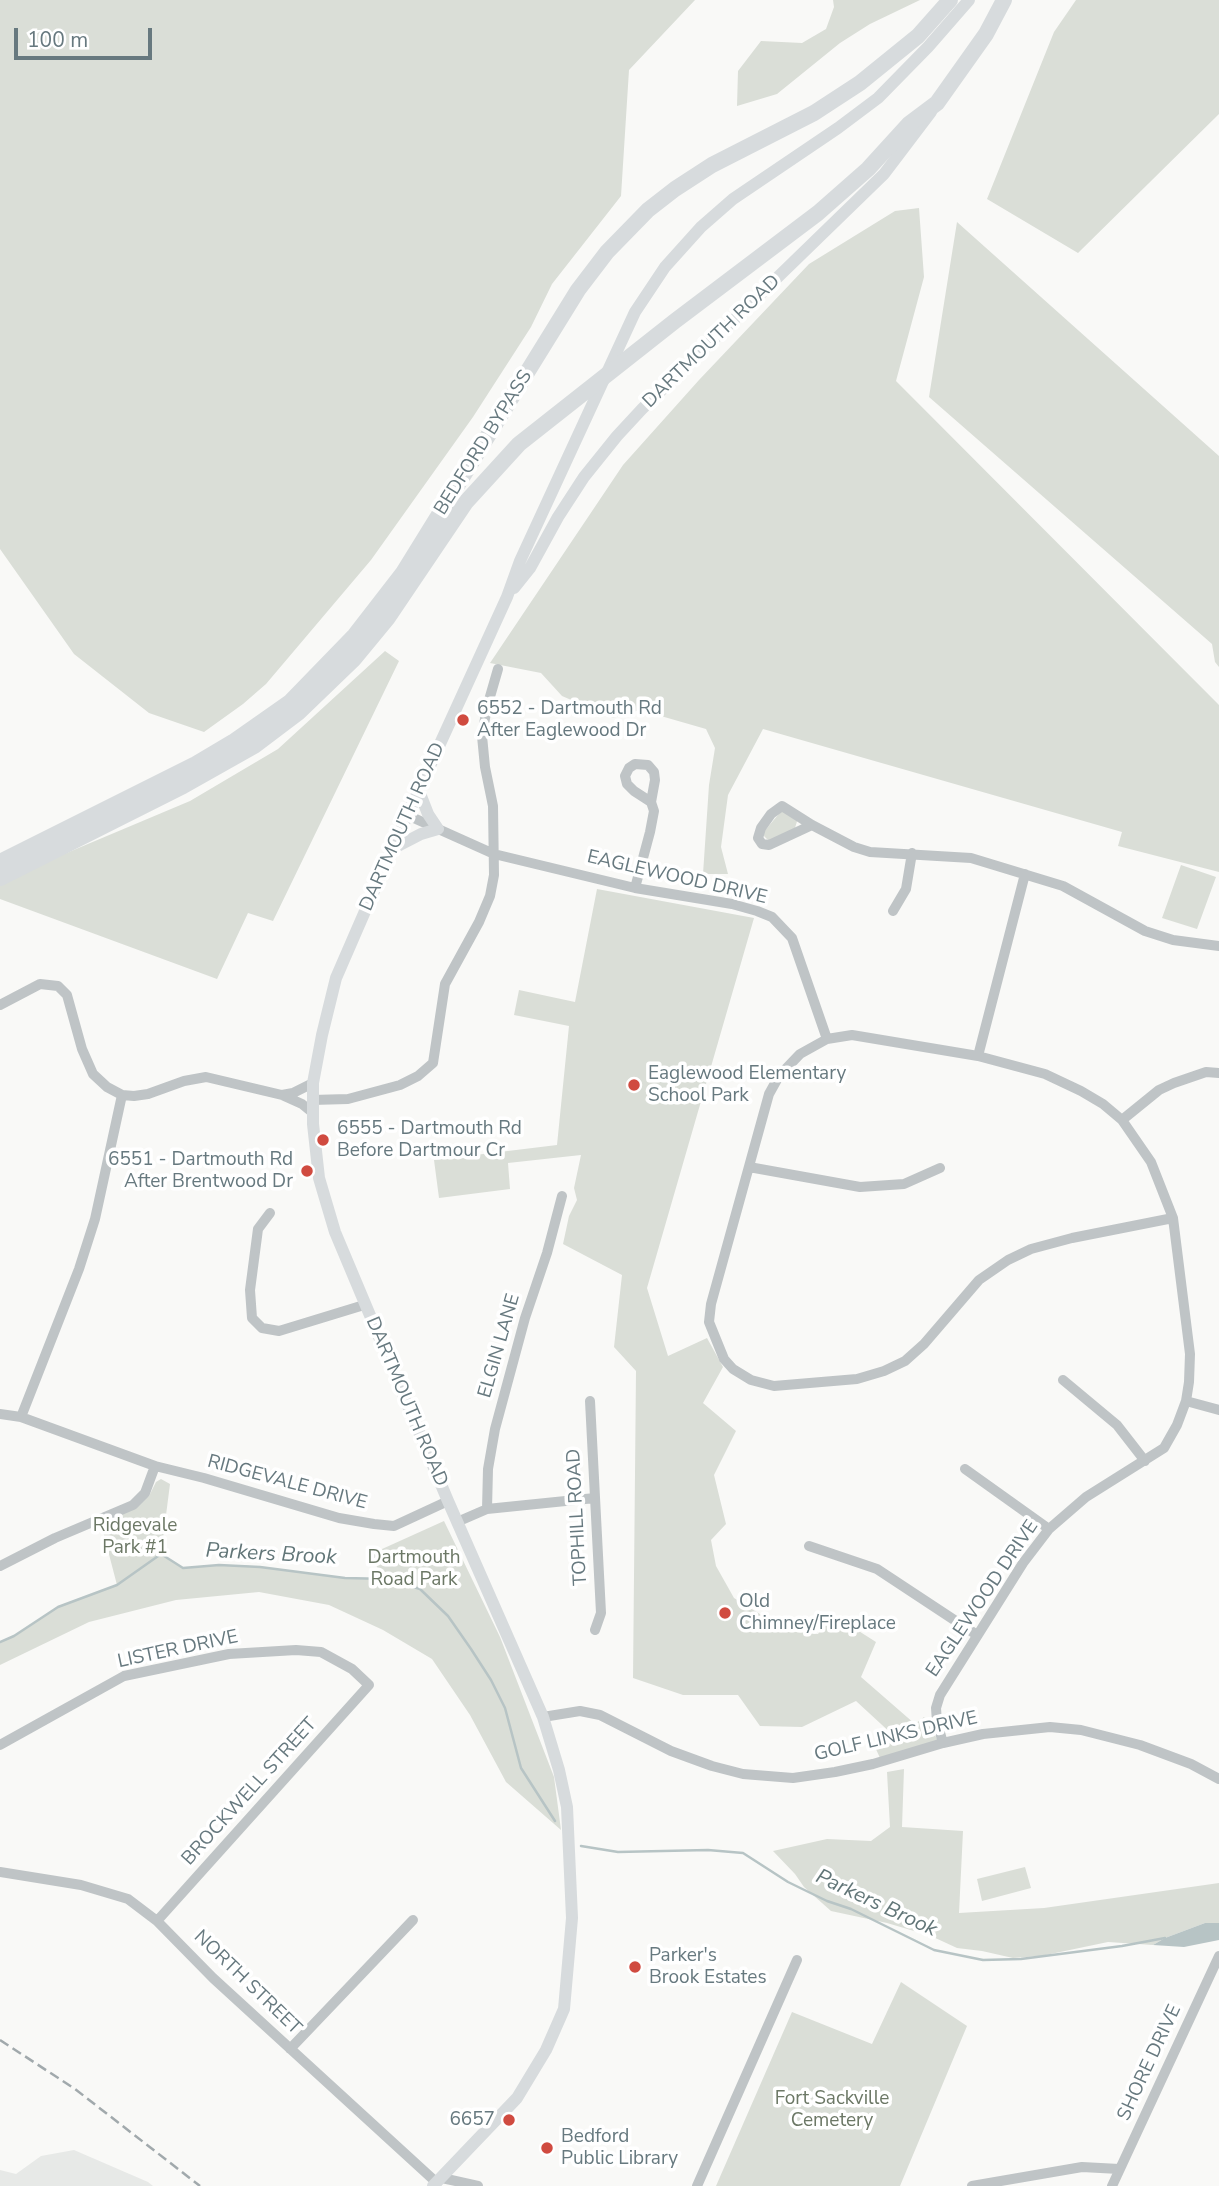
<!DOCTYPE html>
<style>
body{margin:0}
#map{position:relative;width:1219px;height:2186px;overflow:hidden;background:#f9f9f7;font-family:"Nunito Sans",sans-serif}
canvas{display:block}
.scale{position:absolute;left:14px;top:28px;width:138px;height:32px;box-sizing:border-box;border:4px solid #67797f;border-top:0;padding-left:9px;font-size:21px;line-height:24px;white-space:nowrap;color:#67797f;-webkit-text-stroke:5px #fff;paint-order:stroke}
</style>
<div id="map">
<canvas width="1219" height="2186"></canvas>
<div class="scale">100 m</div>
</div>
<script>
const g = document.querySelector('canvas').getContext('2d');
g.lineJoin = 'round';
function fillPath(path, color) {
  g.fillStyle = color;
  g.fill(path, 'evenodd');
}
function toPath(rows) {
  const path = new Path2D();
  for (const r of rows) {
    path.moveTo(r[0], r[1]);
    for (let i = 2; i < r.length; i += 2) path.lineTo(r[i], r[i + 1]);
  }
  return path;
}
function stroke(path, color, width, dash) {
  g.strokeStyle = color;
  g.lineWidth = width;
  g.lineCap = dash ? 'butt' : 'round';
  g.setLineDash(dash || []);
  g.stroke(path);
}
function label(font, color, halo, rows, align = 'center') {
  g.font = font + ' "Nunito Sans",sans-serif';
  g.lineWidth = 7;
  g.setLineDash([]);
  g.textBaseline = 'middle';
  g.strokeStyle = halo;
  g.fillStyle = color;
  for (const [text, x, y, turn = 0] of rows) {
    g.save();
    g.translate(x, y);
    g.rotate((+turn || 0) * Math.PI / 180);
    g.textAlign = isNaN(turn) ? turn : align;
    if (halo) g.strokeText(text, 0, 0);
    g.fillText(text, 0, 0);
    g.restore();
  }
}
const built = toPath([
 [74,2150,148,2182,153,2186,0,2186,0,2170,16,2174,41,2156]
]);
const green = toPath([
 [0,0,695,0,629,70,621,196,552,284,531,327,473,417,371,560,266,684,243,704,204,732,149,713,74,654,0,549],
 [833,0,920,0,870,24,840,43,777,94,737,106,738,71,761,41,802,43,826,29,834,7],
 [1076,0,1219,0,1219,114,1078,253,987,199,1054,32],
 [919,208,924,277,896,381,1219,705,1219,872,1118,846,1122,832,763,729,728,795,721,847,728,874,703,874,709,785,715,748,706,729,640,710,613,718,562,696,541,673,490,663,623,465,699,380,809,264,895,211],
 [957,222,1219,456,1219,667,1215,662,1212,644,929,397],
 [385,651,399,661,273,921,248,913,217,979,0,899,0,881,190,801,278,749],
 [783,809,798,818,795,828,769,841,762,834],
 [1181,865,1216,877,1197,929,1162,918],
 [597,889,754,918,647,1288,668,1356,707,1338,723,1367,703,1403,736,1431,714,1475,726,1524,711,1540,716,1566,734,1598,768,1619,796,1632,818,1634,832,1614,876,1642,861,1677,915,1724,924,1717,939,1742,881,1760,874,1745,894,1736,856,1701,802,1727,760,1726,738,1695,683,1695,633,1678,636,1371,614,1347,622,1275,563,1244,569,1216,577,1200,574,1188,581,1155,508,1163,510,1189,439,1198,434,1160,557,1145,569,1026,514,1015,519,990,575,1002],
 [161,1479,170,1484,161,1554,183,1568,219,1565,254,1566,345,1578,382,1578,371,1554,444,1521,500,1637,554,1777,561,1830,506,1782,470,1715,432,1659,383,1630,329,1605,259,1592,176,1600,89,1622,0,1665,0,1642,14,1636,58,1607,117,1585,100,1520,149,1496,156,1482],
 [904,1769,902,1827,963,1831,959,1913,1044,1908,1219,1883,1219,1923,1205,1923,1165,1938,1153,1945,1108,1942,1041,1956,1013,1958,982,1951,957,1948,931,1936,887,1923,831,1911,804,1887,795,1874,773,1851,827,1839,871,1841,890,1827,887,1772],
 [1025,1867,1031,1888,982,1901,977,1879],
 [901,1982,967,2026,900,2186,716,2186,792,2012,872,2044]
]);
const water = toPath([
 [1205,1923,1219,1923,1219,1940,1184,1947,1153,1945,1165,1938]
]);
const stream = toPath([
 [0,1642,14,1636,58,1607,117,1585,161,1554,183,1568,219,1565,260,1567,345,1578,388,1579,420,1589,448,1616,471,1649,491,1680,505,1708,521,1768,555,1821],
 [581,1846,618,1852,708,1850,743,1853,788,1882,827,1901,851,1909,934,1950,983,1960,1021,1959,1122,1946,1165,1938]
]);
const minor = toPath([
 [407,815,494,854,635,888,732,904,757,911,772,917,792,938,827,1039],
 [812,825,769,845,762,844,758,838,761,828,771,814,782,806,812,825,854,847,870,852,971,858,1063,886,1145,931,1173,940,1219,946],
 [635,888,650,832,654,811,651,802,655,780,654,772,648,765,635,764,629,768,625,776,627,784,634,791,651,802],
 [893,911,906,889,912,853],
 [0,1005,40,984,58,986,67,995,82,1049,93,1074,107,1087,122,1095,134,1096,148,1094,184,1081,206,1077,282,1095,302,1104,313,1113],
 [978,1056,1025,874],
 [282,1095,293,1093,313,1083],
 [312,1100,348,1099,400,1085,418,1076,433,1063,445,984,479,922,490,896,494,875,493,806,485,767,482,736,487,707,498,669],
 [1122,1120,1159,1090,1174,1083,1206,1072,1219,1073],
 [749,1167,860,1187,904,1184,940,1168],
 [270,1213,258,1229,250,1290,252,1318,262,1328,279,1331,364,1305],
 [1063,1380,1117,1425,1145,1461],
 [590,1401,601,1613,595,1630],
 [1186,1401,1219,1410],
 [0,1414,21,1417,155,1466,204,1478,339,1518,374,1524,394,1526,448,1501],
 [21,1417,79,1269,95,1219,122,1095],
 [965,1469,1049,1529],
 [487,1509,488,1469,495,1429,525,1318,547,1253,562,1196],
 [457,1522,487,1509,595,1498],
 [809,1546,877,1569,977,1635],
 [0,1566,55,1538,133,1505,145,1493,155,1466],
 [543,1717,580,1711,600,1715,671,1751,712,1766,743,1774,793,1778,835,1772,873,1764,943,1743,983,1734,1050,1727,1081,1730,1140,1745,1191,1764,1219,1779],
 [943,1743,937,1722,936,1708,940,1695,1023,1563,1049,1529,1086,1497,1164,1448,1177,1425,1186,1401,1189,1382,1190,1354,1173,1218,1151,1162,1122,1120,1103,1104,1081,1091,1045,1074,978,1056,852,1035,827,1039,800,1054,779,1076,769,1094,711,1304,709,1322,724,1359,733,1369,751,1380,774,1386,857,1379,884,1371,905,1361,924,1344,979,1280,1008,1260,1031,1249,1072,1238,1173,1218],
 [0,1745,124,1676,229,1654,296,1650,321,1652,352,1669,369,1685,157,1921],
 [0,1872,81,1885,128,1899,157,1921,213,1978,437,2183],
 [290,2049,413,1920],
 [442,2178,478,2186],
 [697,2186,797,1960],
 [972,2186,1082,2167,1119,2169],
 [1112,2186,1219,1956]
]);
const major = toPath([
 [514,588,530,568,558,517,584,477,617,436,642,409,884,174,931,112],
 [392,849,421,834,438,829,428,814,419,791],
 [433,2186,517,2098,546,2050,564,2009,572,1918,567,1807,559,1770,543,1717,448,1501,335,1232,319,1178,313,1124,313,1083,322,1035,336,978,392,849,507,597,520,561,635,312,665,267,701,227,733,199,838,128,878,98,928,47,969,0]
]);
const highway = toPath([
 [0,862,196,764,233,742,290,702,355,635,403,573,578,290,607,252,648,210,675,189,712,165,814,113,860,83,918,36,950,0],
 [0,878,183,786,254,746,299,712,354,659,387,619,466,502,519,444,675,321,818,213,868,169,909,124,937,103,986,34,1004,0]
]);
const rail = toPath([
 [0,2040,75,2089,200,2186]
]);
const markers = [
 [463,720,7,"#d04b40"],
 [634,1085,7,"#d04b40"],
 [323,1140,7,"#d04b40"],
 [307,1171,7,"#d04b40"],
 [725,1613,7,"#d04b40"],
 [635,1967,7,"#d04b40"],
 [509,2120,7,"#d04b40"],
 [547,2148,7,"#d04b40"]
];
const streetNames = [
 ["DARTMOUTH ROAD",712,342,-44],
 ["BEDFORD BYPASS",484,443,-58],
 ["DARTMOUTH ROAD",403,827,-66],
 ["EAGLEWOOD DRIVE",677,878,13],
 ["ELGIN LANE",500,1346,-74],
 ["DARTMOUTH ROAD",406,1402,67],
 ["RIDGEVALE DRIVE",287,1483,15],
 ["TOPHILL ROAD",578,1517,-93],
 ["EAGLEWOOD DRIVE",983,1599,-56],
 ["LISTER DRIVE",178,1650,-12],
 ["GOLF LINKS DRIVE",896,1737,-13],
 ["BROCKWELL STREET",250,1792,-48],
 ["NORTH STREET",247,1983,44],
 ["SHORE DRIVE",1150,2063,-65]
];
const poiNames = [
 ["6552 - Dartmouth Rd",477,709],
 ["After Eaglewood Dr",477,731],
 ["Eaglewood Elementary",648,1074],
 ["School Park",648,1096],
 ["6555 - Dartmouth Rd",337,1129],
 ["Before Dartmour Cr",337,1151],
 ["6551 - Dartmouth Rd",293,1160,"right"],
 ["After Brentwood Dr",293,1182,"right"],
 ["Old",739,1602],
 ["Chimney/Fireplace",739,1624],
 ["Parker's",649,1956],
 ["Brook Estates",649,1978],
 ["6657",495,2120,"right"],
 ["Bedford",561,2137],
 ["Public Library",561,2159]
];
const parkNames = [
 ["Ridgevale",135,1526],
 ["Park #1",135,1548],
 ["Dartmouth",414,1558],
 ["Road Park",414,1580],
 ["Fort Sackville",832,2099],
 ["Cemetery",832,2121]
];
const waterNames = [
 ["Parkers Brook",271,1555,3],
 ["Parkers Brook",876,1904,25]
];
fillPath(built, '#e7e9e7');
fillPath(green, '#daded7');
fillPath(water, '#b7c4c5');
stroke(stream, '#b7c4c5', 2.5);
stroke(minor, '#bfc4c6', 10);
stroke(major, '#d7dbdd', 12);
stroke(highway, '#d7dbdd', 16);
stroke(rail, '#a1a9ac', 2.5, [10, 5]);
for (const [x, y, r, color] of markers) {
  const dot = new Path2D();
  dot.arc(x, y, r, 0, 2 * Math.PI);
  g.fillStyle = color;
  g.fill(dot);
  stroke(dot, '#fff', 2.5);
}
label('19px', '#67797f', '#fff', streetNames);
label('19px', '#67797f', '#fff', poiNames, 'left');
label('19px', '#6c7866', '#fff', parkNames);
label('italic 21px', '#627678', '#fff', waterNames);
</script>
